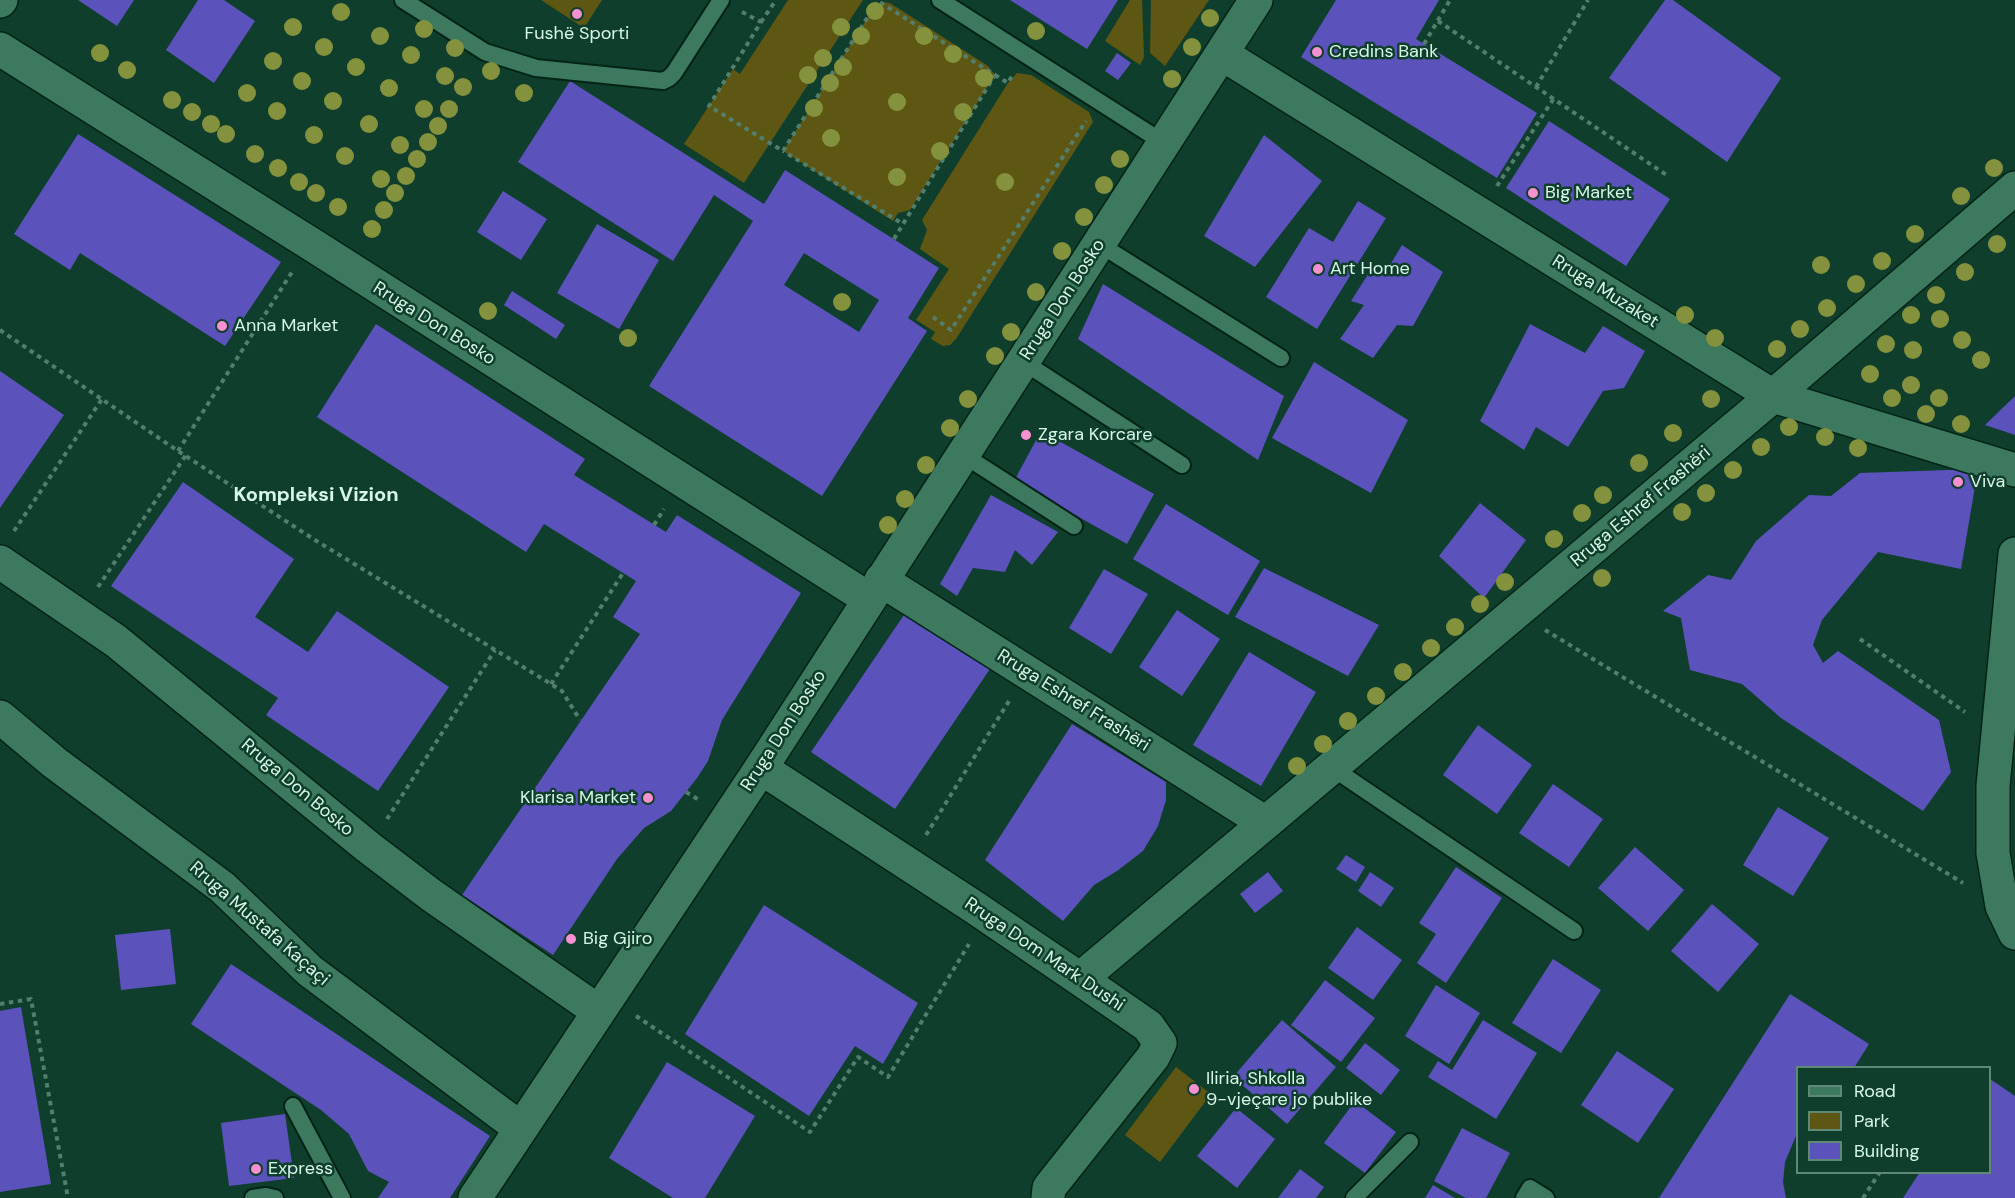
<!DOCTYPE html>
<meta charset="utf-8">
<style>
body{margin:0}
#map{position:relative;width:2015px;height:1198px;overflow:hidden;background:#0f3f2c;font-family:"DM Sans",sans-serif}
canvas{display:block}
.legend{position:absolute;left:1796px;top:1066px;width:195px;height:108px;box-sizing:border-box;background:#0f3f2c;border:2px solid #5f8876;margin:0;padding:8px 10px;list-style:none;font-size:18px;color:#d7f6e6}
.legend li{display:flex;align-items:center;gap:12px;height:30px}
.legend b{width:30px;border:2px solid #5f8876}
</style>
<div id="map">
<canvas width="2015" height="1198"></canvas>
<ul class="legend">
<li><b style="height:8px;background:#3d795e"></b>Road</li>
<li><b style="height:16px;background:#5e5713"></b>Park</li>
<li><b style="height:16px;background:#5b52bc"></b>Building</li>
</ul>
</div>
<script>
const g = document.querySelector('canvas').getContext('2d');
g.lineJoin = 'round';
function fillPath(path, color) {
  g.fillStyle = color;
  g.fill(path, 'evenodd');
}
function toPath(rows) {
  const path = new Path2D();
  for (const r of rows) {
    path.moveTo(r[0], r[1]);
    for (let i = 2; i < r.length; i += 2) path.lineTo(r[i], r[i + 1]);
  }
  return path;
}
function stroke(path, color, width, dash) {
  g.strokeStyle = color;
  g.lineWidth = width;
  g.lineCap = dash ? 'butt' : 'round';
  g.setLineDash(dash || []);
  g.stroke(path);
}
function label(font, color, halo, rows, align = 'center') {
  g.font = font + ' "DM Sans",sans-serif';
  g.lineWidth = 5;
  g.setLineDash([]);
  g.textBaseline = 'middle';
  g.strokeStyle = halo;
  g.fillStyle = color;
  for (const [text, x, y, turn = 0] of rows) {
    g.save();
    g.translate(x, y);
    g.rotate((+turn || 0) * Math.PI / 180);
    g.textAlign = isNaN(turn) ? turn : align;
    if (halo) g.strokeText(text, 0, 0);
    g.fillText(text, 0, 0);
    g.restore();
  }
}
const green = toPath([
 [541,0,602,0,584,28],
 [788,0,863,0,744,183,684,144,733,69,740,74],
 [1130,0,1142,0,1144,57,1140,65,1105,41],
 [1151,0,1209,0,1165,66,1150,53],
 [882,2,890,3,988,66,995,75,910,210,898,213,893,221,783,151,871,12,876,5],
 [1017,73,1031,75,1089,112,1093,122,956,339,950,345,943,346,931,339,935,332,916,320,949,269,920,249,927,230,922,220,1008,83],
 [1176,1067,1211,1094,1160,1162,1125,1135]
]);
const building = toPath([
 [78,0,134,0,117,26],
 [198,0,224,0,255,21,214,83,166,50],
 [1010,0,1118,0,1087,49],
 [1336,0,1439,0,1416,39,1537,113,1497,178,1301,57],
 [1665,0,1673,0,1781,78,1727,162,1609,78],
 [1117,53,1131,63,1118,80,1105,71],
 [570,81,764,204,785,170,939,268,908,318,927,331,822,496,649,386,753,221,714,195,673,261,518,162],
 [804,253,879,300,859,332,784,285],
 [1549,121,1670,199,1626,266,1506,188],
 [78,134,281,262,225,346,80,253,70,270,14,234],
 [1264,135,1322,181,1255,267,1204,236],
 [503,191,547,219,521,260,477,232],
 [1358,201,1386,218,1317,329,1266,297,1309,228,1333,242],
 [597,224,659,260,619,329,557,293],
 [1402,245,1443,272,1413,326,1397,325,1373,358,1340,339,1364,305,1351,301,1372,268,1384,275],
 [1103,284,1284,396,1258,460,1078,339],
 [512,291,565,325,556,339,504,305],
 [376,324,585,459,574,475,666,532,677,515,801,593,722,720,708,761,697,778,671,811,644,828,617,859,553,955,462,895,640,634,613,617,636,581,544,524,526,552,317,417],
 [1530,324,1585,353,1603,326,1645,351,1624,388,1603,391,1568,447,1536,427,1524,450,1480,421],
 [1314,362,1408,420,1371,493,1272,438],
 [0,371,64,415,0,508],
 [2015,396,2015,435,1985,425],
 [1041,431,1154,494,1127,544,1014,481],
 [1978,469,1961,569,1878,552,1822,620,1813,645,1823,663,1838,651,1939,720,1951,772,1923,811,1781,718,1742,684,1690,670,1681,618,1663,611,1708,575,1731,580,1756,541,1809,495,1831,496,1860,473],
 [183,482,294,559,255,617,308,652,337,611,449,687,378,791,266,715,278,698,111,586],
 [991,495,1058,532,1032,565,1015,550,1005,572,973,568,957,596,940,584],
 [1480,503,1526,540,1484,598,1439,556],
 [1166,504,1260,561,1228,615,1133,559],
 [1264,568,1379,625,1348,676,1235,617],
 [1104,569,1148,594,1111,654,1069,628],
 [908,609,992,666,895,809,811,752],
 [1177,610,1220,639,1182,696,1139,667],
 [1249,652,1316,692,1261,786,1193,745],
 [1072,724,1166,782,1166,800,1158,826,1143,851,1117,871,1094,885,1063,921,985,860],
 [1478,725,1532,765,1497,814,1443,775],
 [1553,784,1603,819,1569,867,1519,833],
 [1778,807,1829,838,1793,896,1743,865],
 [1635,847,1684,890,1648,931,1598,888],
 [1346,855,1365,867,1356,882,1336,869],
 [1456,867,1502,898,1446,983,1417,963,1436,934,1419,923],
 [1268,872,1283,891,1255,913,1240,894],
 [1370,872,1394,888,1381,907,1358,891],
 [1712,904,1759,944,1718,992,1671,951],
 [764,905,918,1003,883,1064,855,1046,809,1116,685,1034],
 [1357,927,1402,960,1373,1000,1328,968],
 [170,929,176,984,121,990,115,935],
 [1553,959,1601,990,1561,1053,1512,1023],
 [231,964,490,1136,450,1198,378,1198,389,1182,368,1171,349,1134,321,1110,191,1024],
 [1325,980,1375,1018,1341,1062,1291,1025],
 [1436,985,1480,1013,1449,1064,1405,1036],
 [1790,994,1869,1044,1854,1068,1798,1068,1798,1131,1785,1162,1783,1182,1786,1198,1659,1198],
 [21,1007,51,1184,0,1192,0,1011],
 [1282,1020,1336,1067,1287,1124,1233,1077],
 [1483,1020,1537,1053,1496,1119,1428,1077,1438,1061,1452,1070],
 [1365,1043,1400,1070,1381,1095,1346,1068],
 [1617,1051,1674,1089,1638,1143,1581,1105],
 [667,1062,755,1116,705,1198,673,1198,609,1158],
 [1990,1079,2015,1096,2015,1198,1903,1198,1920,1172,1990,1172],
 [1355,1101,1396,1132,1365,1173,1324,1143],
 [1236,1108,1275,1139,1237,1188,1197,1156],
 [285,1114,294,1178,229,1186,221,1123],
 [1462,1128,1510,1153,1486,1198,1466,1198,1434,1181],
 [1300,1169,1324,1187,1316,1198,1278,1198],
 [1433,1185,1455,1198,1425,1198]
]);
const path = toPath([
 [742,12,761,22,709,106,783,151,878,1,995,75,903,224,783,151],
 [1438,21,1668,176],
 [761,22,776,0],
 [1424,44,1450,0],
 [995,75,1008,83,1012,76],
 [1536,87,1588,0],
 [1497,186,1554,98],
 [894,239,903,224],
 [933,317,951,330,1086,121],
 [0,330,178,451,315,540,551,684,562,691,580,720],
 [178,451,292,272],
 [654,525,664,509],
 [14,531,102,399],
 [98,587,186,455],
 [1545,630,1963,883],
 [1860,639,1965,712],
 [551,684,623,573],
 [686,792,699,800],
 [387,819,495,650],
 [926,835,1009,701],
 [0,1004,31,999,68,1198],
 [636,1016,810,1132,858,1057,888,1077,969,944],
 [1863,1198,1880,1172]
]);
const lane = toPath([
 [403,0,485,52,536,68,663,81,669,78,674,73,721,0],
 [940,0,1164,143],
 [1099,244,1281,358],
 [1022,361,1182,465],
 [962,454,1074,526],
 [1331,767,1574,931],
 [293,1106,342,1198],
 [253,1198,266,1196,275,1198],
 [1354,1198,1410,1142],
 [1524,1198,1530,1188,1546,1198]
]);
const street = toPath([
 [0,49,311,244,869,599],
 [1222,54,1773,396,2015,470],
 [2015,554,1993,786,1993,853,2002,906,2015,933],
 [0,562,116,641,368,847,431,895,598,1011],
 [881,580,1264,822],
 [0,717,55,763,222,887,310,971,520,1128],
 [761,768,974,907,1080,979,1148,1026,1160,1043,1153,1057,1049,1188,1048,1198],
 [1080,979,1773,396,2015,188]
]);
const secondary = toPath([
 [0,1,1,0],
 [475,1198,761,768,1256,0]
]);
const trees = [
 [875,11],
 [341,12],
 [1210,18],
 [293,27],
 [841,27],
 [424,29],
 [1036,31],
 [380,36],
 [861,36],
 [924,36],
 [324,47],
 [1192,47],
 [455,48],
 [100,53],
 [953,54],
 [411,55],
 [823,58],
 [273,61],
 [356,67],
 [843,67],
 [127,70],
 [491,71],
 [808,75],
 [445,76],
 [984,78],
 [1172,79],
 [302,81],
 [830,83],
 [463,87],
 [389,88],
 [247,93],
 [524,93],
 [172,100],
 [333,101],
 [897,102],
 [814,108],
 [424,109],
 [449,109],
 [277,111],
 [192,112],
 [963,112],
 [211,124],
 [369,124],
 [438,126],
 [226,134],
 [314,135],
 [831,138],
 [428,142],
 [400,145],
 [940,151],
 [255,154],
 [345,156],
 [417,159],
 [1120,159],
 [278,168],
 [1994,168],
 [406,176],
 [897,177],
 [381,179],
 [299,182],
 [1005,182],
 [1104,185],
 [316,193],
 [395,193],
 [1961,196],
 [338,207],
 [384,210],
 [1084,217],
 [372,229],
 [1915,234],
 [1997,244],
 [1062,251],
 [1882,261],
 [1821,265],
 [1965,272],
 [1856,284],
 [1036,292],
 [1936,295],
 [842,302],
 [1827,308],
 [488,311],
 [1685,315],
 [1911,315],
 [1940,319],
 [1800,329],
 [1011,332],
 [628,338],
 [1715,338],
 [1962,340],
 [1886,344],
 [1777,349],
 [1913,350],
 [995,356],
 [1981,360],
 [1870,374],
 [1911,385],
 [1892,398],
 [1939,398],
 [968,399],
 [1711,399],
 [1926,414],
 [1961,424],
 [1789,427],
 [950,428],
 [1673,433],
 [1825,437],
 [1761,447],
 [1858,448],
 [1639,463],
 [926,465],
 [1733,470],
 [1706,493],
 [1603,495],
 [905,499],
 [1682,512],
 [1582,513],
 [888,525],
 [1554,539],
 [1602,578],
 [1505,582],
 [1480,604],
 [1455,627],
 [1431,648],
 [1403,672],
 [1376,696],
 [1348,721],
 [1323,744],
 [1297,766]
];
const markers = [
 [577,14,6,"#f690d0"],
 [1317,52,6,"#f690d0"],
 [1533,193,6,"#f690d0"],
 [1318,269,6,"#f690d0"],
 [222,326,6,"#f690d0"],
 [1026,435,6,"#f690d0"],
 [1958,482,6,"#f690d0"],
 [648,798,6,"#f690d0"],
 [571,939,6,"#f690d0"],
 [1194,1089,6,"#f690d0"],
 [256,1169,6,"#f690d0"]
];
const poiNames = [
 ["Fushë Sporti",577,34,"center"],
 ["Credins Bank",1329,52],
 ["Big Market",1545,193],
 ["Art Home",1330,269],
 ["Anna Market",234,326],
 ["Zgara Korcare",1038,435],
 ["Viva",1970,482],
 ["Klarisa Market",636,798,"right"],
 ["Big Gjiro",583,939],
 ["Iliria, Shkolla",1206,1079],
 ["9-vjeçare jo publike",1206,1100],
 ["Express",268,1169]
];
const streetNames = [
 ["Rruga Muzaket",1605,292,32],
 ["Rruga Don Bosko",1063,300,-57],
 ["Rruga Don Bosko",434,324,32],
 ["Rruga Eshref Frashëri",1641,507,-40],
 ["Rruga Eshref Frashëri",1073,701,32],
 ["Rruga Don Bosko",784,731,-57],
 ["Rruga Don Bosko",297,788,40],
 ["Rruga Mustafa Kaçaçi",259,924,41],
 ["Rruga Dom Mark Dushi",1044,955,34]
];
const neighbourhoodNames = [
 ["Kompleksi Vizion",316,496]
];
fillPath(green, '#5e5713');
fillPath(building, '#5b52bc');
stroke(lane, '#032316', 20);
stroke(street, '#032316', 36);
stroke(secondary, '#032316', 36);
stroke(path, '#547e6c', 4, [4.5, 4.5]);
stroke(lane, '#3d795e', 16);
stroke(street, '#3d795e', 33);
stroke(secondary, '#3d795e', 33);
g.fillStyle = '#84913d';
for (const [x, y] of trees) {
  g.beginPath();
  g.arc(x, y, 9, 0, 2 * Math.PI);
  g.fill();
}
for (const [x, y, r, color] of markers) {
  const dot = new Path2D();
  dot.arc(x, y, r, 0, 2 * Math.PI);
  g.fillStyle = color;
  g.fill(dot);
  stroke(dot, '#0f3f2c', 2);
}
label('18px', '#d7f6e6', '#0f3f2c', poiNames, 'left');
label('18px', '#d7f6e6', '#0f3f2c', streetNames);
label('bold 20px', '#d7f6e6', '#0f3f2c', neighbourhoodNames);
</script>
